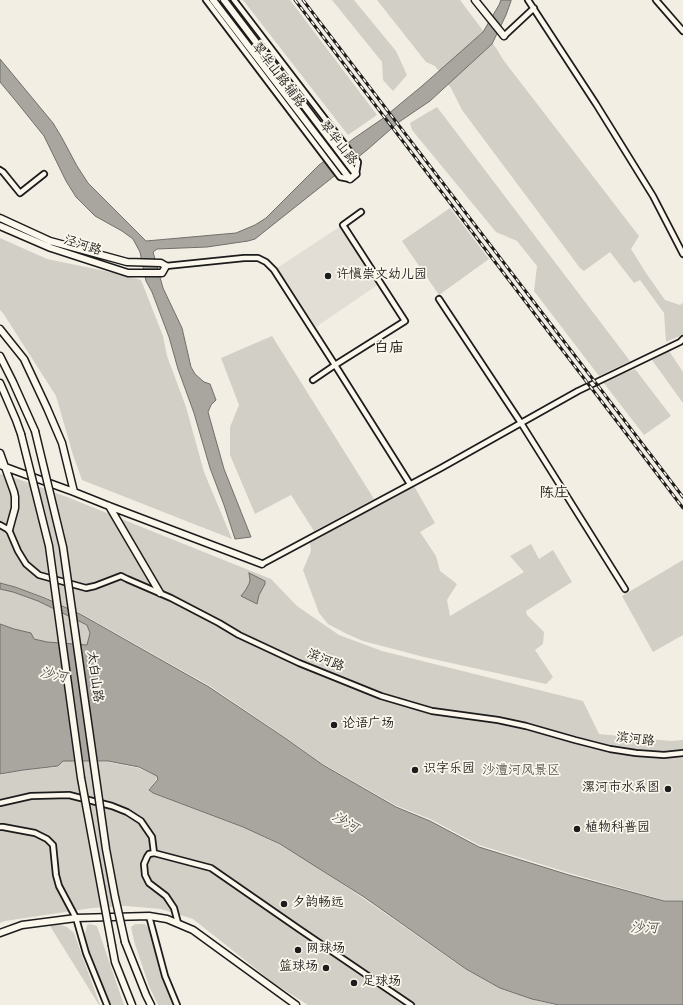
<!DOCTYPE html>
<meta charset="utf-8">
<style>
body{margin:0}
canvas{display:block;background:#f2eee4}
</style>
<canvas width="683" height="1005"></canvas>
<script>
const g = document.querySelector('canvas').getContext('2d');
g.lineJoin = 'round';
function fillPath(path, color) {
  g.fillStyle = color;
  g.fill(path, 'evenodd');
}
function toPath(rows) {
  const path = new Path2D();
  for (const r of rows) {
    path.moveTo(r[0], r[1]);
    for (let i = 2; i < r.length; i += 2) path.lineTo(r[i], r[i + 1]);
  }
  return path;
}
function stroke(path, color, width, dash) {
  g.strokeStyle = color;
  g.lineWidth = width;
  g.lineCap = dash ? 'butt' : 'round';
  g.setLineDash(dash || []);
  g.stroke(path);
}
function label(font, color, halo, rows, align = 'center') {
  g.font = font + ' Dekko,"LXGW WenKai TC",sans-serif';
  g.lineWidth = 3.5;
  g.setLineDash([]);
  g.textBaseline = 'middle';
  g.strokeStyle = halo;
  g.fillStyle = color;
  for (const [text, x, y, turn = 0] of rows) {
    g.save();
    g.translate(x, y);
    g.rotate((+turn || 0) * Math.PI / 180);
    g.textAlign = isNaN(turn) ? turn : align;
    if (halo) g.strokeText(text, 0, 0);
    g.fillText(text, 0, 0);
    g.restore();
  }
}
const built = toPath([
 [341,226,379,284,316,327,277,268]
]);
const green = toPath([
 [243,0,290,0,377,115,348,135],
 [332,0,354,0,396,51,407,75,393,91,383,80,382,62],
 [377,0,460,0,496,48,504,61,639,236,631,249,646,273,665,300,680,305,683,303,683,334,680,336,666,342,664,313,640,280,634,283,610,252,584,271,580,268,462,110,451,88,435,66,426,62],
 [437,107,630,361,599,376,534,291,537,266,517,241,496,232,412,130,410,123],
 [450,208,489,259,439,295,402,241],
 [0,238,47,259,110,272,141,280,163,336,167,356,186,407,204,472,232,539,82,480,73,455,56,396,3,313,0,310],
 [272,336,374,499,314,531,291,495,255,514,230,455,230,427,239,405,221,358],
 [669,351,683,372,683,403,652,360],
 [635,369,671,416,644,435,603,382],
 [0,474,15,478,67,497,271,579,297,606,339,635,382,651,583,701,599,734,671,741,683,740,683,900,663,900,569,873,479,845,430,819,395,805,323,764,285,737,210,686,80,613,45,597,15,587,0,583],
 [414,486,435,523,420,532,436,556,440,571,457,584,447,600,450,616,524,572,510,556,531,544,539,559,553,550,572,582,526,611,527,615,544,632,543,644,535,650,553,677,546,684,424,657,363,641,347,634,328,624,319,613,303,570,311,551,310,543],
 [683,560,683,635,653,652,622,596],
 [0,589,13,592,38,601,87,625,91,633,88,645,47,642,34,639,14,629,0,624],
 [63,761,108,762,138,768,157,776,157,778,149,789,152,793,244,828,280,845,318,868,363,898,465,969,500,988,539,1001,556,1005,308,1005,275,984,193,919,161,909,125,906,92,908,5,921,0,923,0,775,23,770,58,767],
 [90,924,97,926,124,1005,111,1005,98,974,85,939,85,934,87,925],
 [135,924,145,924,149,929,163,981,174,1005,158,1005,149,986,134,941,131,927],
 [56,925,61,925,67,927,74,933,100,1005,99,1005,50,926]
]);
const water = toPath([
 [501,0,511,0,511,1,506,15,492,44,430,101,399,122,367,150,255,239,248,241,207,247,157,249,153,252,163,288,182,328,191,367,195,374,204,382,210,384,216,400,211,405,208,412,224,469,251,537,235,539,224,505,210,468,194,413,178,369,169,337,152,292,146,281,140,252,133,239,122,231,95,216,76,197,66,181,44,136,15,100,0,82,0,59,53,123,62,138,77,166,88,183,146,241,236,233,255,225,266,218,319,165,353,139,382,119,422,86,483,32,499,5,501,0],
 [249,573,265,581,265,584,259,595,257,604,241,596,245,591,249,584,250,580,249,573],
 [0,583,15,587,45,598,80,614,209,687,285,738,323,765,396,807,430,821,479,847,569,875,664,901,683,901,683,1005,559,1005,532,999,500,988,466,969,364,897,280,844,243,827,153,793,149,790,158,779,157,776,139,767,108,761,63,761,58,766,23,770,0,774,0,624,14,629,31,633,34,639,47,642,87,645,90,633,87,625,38,601,13,592,0,589,0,583]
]);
const street = toPath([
 [206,0,340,177,350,179],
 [234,0,358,162,356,174],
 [528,0,596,104,653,196,683,254],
 [656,0,683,31],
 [504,36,534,8],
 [0,170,3,172,20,193,44,174],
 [361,212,343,225,405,321,335,365,410,484],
 [166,266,244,258,258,258,266,262,274,270,335,365,313,380],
 [439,299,521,423,625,589],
 [0,525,9,530,18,551,26,564,39,575,86,588,95,586,121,576,127,579,171,598,219,623,239,635,299,663,381,696,432,711,498,720,526,726,575,740,610,749,636,753,664,755,683,753],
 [262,564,441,468,521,423,578,391,680,342,683,339],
 [0,803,31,796,69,795,112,806,127,812,141,821,152,837,154,853],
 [0,827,3,827,35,833,47,839,53,845,56,875,59,886,76,918,86,953,107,1005],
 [149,916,165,976,177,1005],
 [178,923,174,908,166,896,149,883,145,875,144,864,147,857,149,854,154,853,211,868,299,929,411,1005]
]);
const secondary = toPath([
 [213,0,350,179,356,174,224,0],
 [475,0,504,36],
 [0,218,50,241,127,262,161,263,166,266,162,273,128,273,51,248,0,226],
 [0,329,24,359,47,408,62,443,74,492],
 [0,356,13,382,35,431],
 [0,383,16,420,21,434],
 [0,453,14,492,15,497,15,508,9,530],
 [0,465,16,471,74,492,109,506,262,564],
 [109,506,160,593],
 [0,933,22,925,76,918,149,916,167,919,193,930,296,1005],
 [125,942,146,995,151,1005],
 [112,946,115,962,132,1005]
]);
const rail = toPath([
 [295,0,683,508],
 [303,0,683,497]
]);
const secondaryBridge = toPath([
 [35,431,63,547,106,849,115,897,125,942],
 [21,434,49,546,81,778,112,946]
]);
const markers = [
 [328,276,4,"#1c1c1c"],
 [334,725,4,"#1c1c1c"],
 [415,770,4,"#1c1c1c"],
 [668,789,4,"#1c1c1c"],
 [577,829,4,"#1c1c1c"],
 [284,904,4,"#1c1c1c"],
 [298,950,4,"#1c1c1c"],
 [326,968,4,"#1c1c1c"],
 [354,983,4,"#1c1c1c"]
];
const streetNames = [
 ["翠华山路辅路",277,76,53],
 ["翠华山路",337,144,52],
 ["泾河路",82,247,18],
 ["滨河路",325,662,22],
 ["太白山路",93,677,82],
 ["滨河路",635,741,7]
];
const poiNames = [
 ["许慎崇文幼儿园",336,276],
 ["论语广场",342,725],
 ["识字乐园",423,770],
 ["漯河市水系图",660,789,"right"],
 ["植物科普园",585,829],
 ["夕韵畅远",292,904],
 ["网球场",306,950],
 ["篮球场",318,968,"right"],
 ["足球场",362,983]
];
const parkNames = [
 ["沙澧河风景区",521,772]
];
const waterNames = [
 ["沙河",53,677,12],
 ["沙河",344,824,30],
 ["沙河",644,930,1]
];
const quarterNames = [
 ["白庙",389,350],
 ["陈庄",554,495]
];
fillPath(built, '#e2ded5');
fillPath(green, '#d2cfc6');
fillPath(water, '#a9a6a0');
stroke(water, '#716f6b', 1);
stroke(street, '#1c1c1c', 8);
stroke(secondary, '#1c1c1c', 9);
stroke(street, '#fbf7ec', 4.5);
stroke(secondary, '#fbf7ec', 6);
stroke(rail, '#1c1c1c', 3);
stroke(rail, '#fbf7ec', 1.5, [4.5]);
stroke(secondaryBridge, '#1c1c1c', 9, []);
stroke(secondaryBridge, '#fbf7ec', 6);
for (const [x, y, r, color] of markers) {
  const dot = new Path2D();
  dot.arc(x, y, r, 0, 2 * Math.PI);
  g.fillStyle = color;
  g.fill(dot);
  stroke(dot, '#fbf7ec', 1.5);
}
label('13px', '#1c1c1c', '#fbf7ec', streetNames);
label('13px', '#1c1c1c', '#fbf7ec', poiNames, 'left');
label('13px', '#53524f', '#fbf7ec', parkNames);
label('italic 14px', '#545351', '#fbf7ec', waterNames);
label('15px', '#1c1c1c', '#fbf7ec', quarterNames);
</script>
